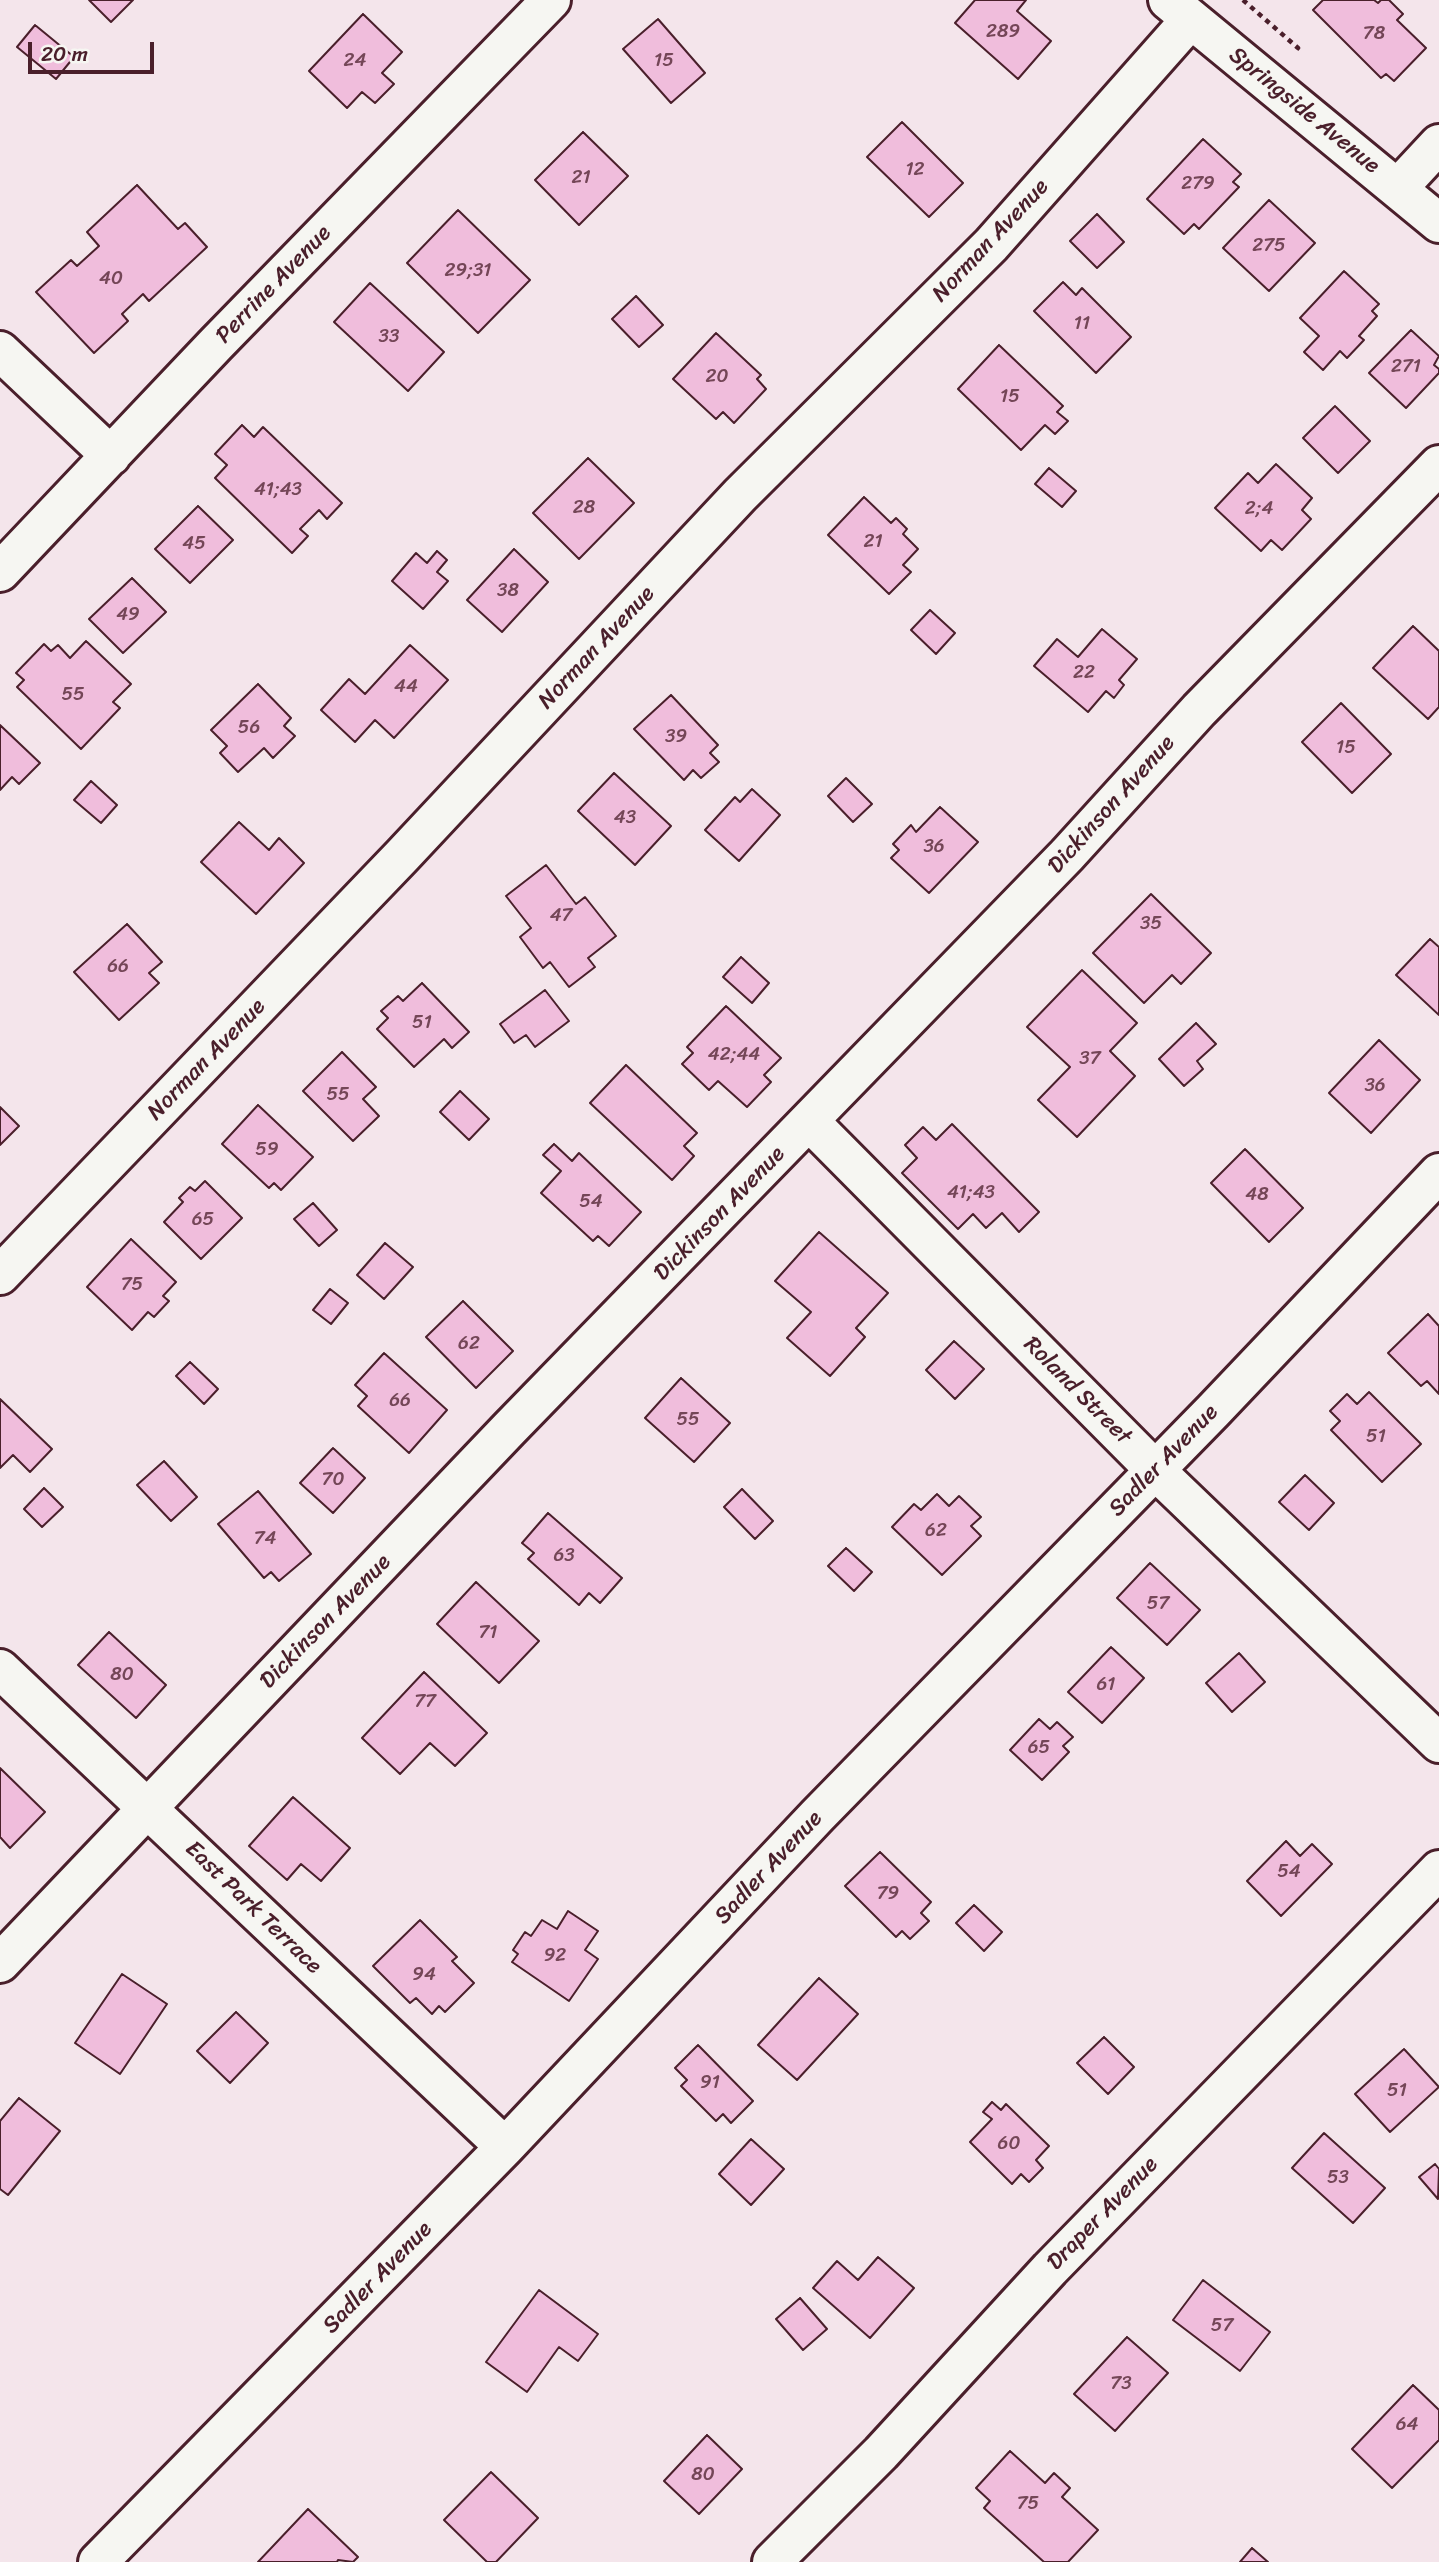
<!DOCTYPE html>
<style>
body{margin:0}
#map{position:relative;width:1439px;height:2562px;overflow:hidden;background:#f4e5eb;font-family:Sriracha,sans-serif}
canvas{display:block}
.scale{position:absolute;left:28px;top:42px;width:126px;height:32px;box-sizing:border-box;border:4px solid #4a1f2b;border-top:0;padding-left:9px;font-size:21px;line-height:24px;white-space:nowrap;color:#4a1f2b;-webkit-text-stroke:5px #f6f6f2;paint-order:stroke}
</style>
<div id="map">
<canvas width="1439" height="2562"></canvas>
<div class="scale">20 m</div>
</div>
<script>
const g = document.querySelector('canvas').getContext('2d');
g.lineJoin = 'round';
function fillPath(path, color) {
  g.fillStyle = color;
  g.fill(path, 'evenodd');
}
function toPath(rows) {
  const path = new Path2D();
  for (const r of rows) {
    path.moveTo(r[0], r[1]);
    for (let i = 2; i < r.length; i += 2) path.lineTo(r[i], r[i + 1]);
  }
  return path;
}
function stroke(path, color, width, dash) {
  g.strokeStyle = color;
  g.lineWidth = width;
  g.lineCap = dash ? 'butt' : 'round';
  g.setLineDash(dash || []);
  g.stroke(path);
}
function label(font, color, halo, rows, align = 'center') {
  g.font = font + ' Sriracha,sans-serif';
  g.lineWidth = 7;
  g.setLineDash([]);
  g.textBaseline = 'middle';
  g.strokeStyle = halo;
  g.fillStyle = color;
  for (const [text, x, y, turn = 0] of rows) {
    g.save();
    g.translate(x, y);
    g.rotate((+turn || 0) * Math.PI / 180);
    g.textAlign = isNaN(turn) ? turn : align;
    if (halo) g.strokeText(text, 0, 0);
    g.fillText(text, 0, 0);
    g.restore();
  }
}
const building = toPath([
 [89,0,133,0,111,22,89,0],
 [975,0,1026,0,1017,11,1051,41,1018,79,955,23,975,0],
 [1323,0,1374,0,1378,3,1381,0,1389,0,1403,14,1397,20,1426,48,1394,81,1386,74,1381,78,1313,10,1323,0],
 [363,14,402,52,382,73,394,84,375,103,362,92,347,108,309,71,363,14],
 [658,19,705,73,671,103,623,49,658,19],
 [35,25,74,57,56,79,17,47,35,25],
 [902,122,963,183,929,217,867,157,902,122],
 [583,132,628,176,579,225,535,180,583,132],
 [1203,139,1241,174,1233,182,1239,187,1199,229,1194,224,1184,234,1147,199,1203,139],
 [137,185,178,229,185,223,207,247,149,301,143,294,122,314,128,321,94,353,36,292,71,260,77,266,99,246,87,232,137,185],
 [1269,200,1315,243,1269,291,1223,248,1269,200],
 [458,210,530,280,478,333,407,263,458,210],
 [1097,214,1124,242,1097,268,1070,241,1097,214],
 [1344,271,1379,304,1372,311,1377,316,1359,336,1364,340,1347,358,1340,351,1323,370,1304,352,1319,336,1300,318,1344,271],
 [1063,282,1076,295,1082,288,1131,337,1096,373,1034,311,1063,282],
 [370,283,444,352,408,391,334,322,370,283],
 [636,296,663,325,639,347,612,319,636,296],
 [1411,330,1439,356,1434,365,1439,369,1439,373,1406,408,1369,373,1411,330],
 [716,333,761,375,757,379,766,389,734,423,723,412,716,419,673,379,716,333],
 [999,345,1063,406,1057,412,1068,421,1055,434,1045,425,1021,450,958,389,999,345],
 [1335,406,1370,441,1338,473,1303,438,1335,406],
 [242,425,254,437,263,427,342,503,327,519,319,510,300,529,308,536,292,553,215,478,227,465,215,454,242,425],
 [588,458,634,503,579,559,533,513,588,458],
 [1276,464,1312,498,1302,510,1311,519,1282,550,1271,540,1261,551,1215,508,1248,473,1258,483,1276,464],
 [1049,468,1076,491,1062,507,1035,484,1049,468],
 [864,497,891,523,896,518,907,529,903,534,918,549,903,565,911,572,889,594,828,535,864,497],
 [198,506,233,540,190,583,155,549,198,506],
 [514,549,548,582,502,632,467,600,514,549],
 [437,551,447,560,437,572,448,581,423,609,392,581,416,553,427,563,437,551],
 [132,578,166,612,123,653,89,619,132,578],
 [930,610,955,633,936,654,911,630,930,610],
 [1413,626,1439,651,1439,707,1428,719,1373,668,1413,626],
 [1102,629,1137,659,1119,680,1124,685,1114,698,1106,691,1088,712,1034,666,1057,639,1078,657,1102,629],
 [86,641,131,684,113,702,120,708,81,749,17,687,24,680,16,673,44,644,51,651,58,645,70,658,86,641],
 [410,645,448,680,394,738,375,720,355,742,321,710,349,679,365,694,410,645],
 [258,684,291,718,284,726,295,736,273,758,264,748,238,772,220,753,227,746,211,730,258,684],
 [671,695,718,745,710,753,719,762,701,778,693,770,684,780,634,729,671,695],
 [1341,703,1391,754,1352,793,1302,742,1341,703],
 [0,725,40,763,19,784,12,777,0,790,0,725],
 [614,773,671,826,635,865,578,811,614,773],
 [846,778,872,804,853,822,828,796,846,778],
 [91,781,117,805,101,823,74,800,91,781],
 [752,789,780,815,739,861,705,830,735,797,740,802,752,789],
 [940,807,978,842,929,893,891,858,899,850,893,844,911,825,916,832,940,807],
 [239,822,269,850,279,838,304,863,256,914,201,862,239,822],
 [546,865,576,904,585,897,616,936,588,958,595,967,569,987,550,962,543,968,520,937,531,928,506,896,546,865],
 [1151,894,1211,953,1181,984,1172,975,1144,1003,1093,953,1151,894],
 [127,924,162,962,149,973,159,983,119,1020,74,972,127,924],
 [1430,939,1439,947,1439,1015,1396,975,1430,939],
 [741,957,769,983,752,1003,723,977,741,957],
 [1082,970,1137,1023,1110,1051,1135,1076,1077,1137,1038,1100,1070,1067,1027,1027,1082,970],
 [422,983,469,1032,452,1048,444,1039,414,1067,377,1029,388,1018,381,1011,398,996,403,1001,422,983],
 [545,990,569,1021,535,1047,526,1035,514,1043,500,1024,545,990],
 [726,1006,781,1058,764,1075,771,1082,747,1107,718,1081,709,1090,682,1064,693,1053,687,1047,726,1006],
 [1196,1023,1216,1044,1197,1061,1203,1069,1184,1086,1159,1059,1196,1023],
 [1379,1040,1420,1080,1371,1133,1329,1093,1379,1040],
 [342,1052,376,1087,363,1099,379,1116,353,1141,303,1091,342,1052],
 [626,1065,697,1133,684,1146,694,1156,672,1180,590,1103,626,1065],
 [460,1091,489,1119,469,1140,440,1112,460,1091],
 [258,1105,313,1157,281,1190,274,1183,269,1188,222,1144,258,1105],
 [0,1107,19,1126,0,1145,0,1107],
 [952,1124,1039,1212,1019,1232,1002,1213,986,1228,973,1214,958,1229,902,1173,917,1158,905,1145,923,1127,936,1140,952,1124],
 [554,1144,572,1161,579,1153,641,1212,609,1246,598,1236,593,1241,541,1193,561,1171,543,1155,554,1144],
 [1245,1149,1303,1208,1269,1242,1211,1183,1245,1149],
 [205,1181,242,1218,201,1259,164,1222,183,1202,179,1198,190,1187,195,1191,205,1181],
 [313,1203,337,1230,319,1246,294,1219,313,1203],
 [819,1232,888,1293,856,1328,865,1337,830,1376,787,1338,811,1312,775,1281,819,1232],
 [131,1239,176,1282,163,1296,169,1301,154,1317,148,1312,132,1330,87,1287,131,1239],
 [385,1243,413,1267,384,1299,357,1275,385,1243],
 [330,1289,348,1303,331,1324,313,1310,330,1289],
 [463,1301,513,1351,476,1388,426,1337,463,1301],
 [1428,1314,1439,1326,1439,1394,1427,1381,1421,1386,1388,1353,1428,1314],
 [954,1341,984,1369,955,1399,926,1370,954,1341],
 [384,1353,447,1410,409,1453,358,1406,367,1396,355,1385,384,1353],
 [190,1362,218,1389,204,1404,176,1376,190,1362],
 [681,1378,730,1423,694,1462,645,1418,681,1378],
 [1369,1392,1421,1444,1382,1482,1331,1430,1340,1421,1330,1411,1347,1394,1357,1404,1369,1392],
 [0,1399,52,1449,30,1472,13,1455,0,1468,0,1399],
 [333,1448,365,1478,333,1513,300,1483,333,1448],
 [164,1461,197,1497,171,1521,137,1485,164,1461],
 [1305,1475,1334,1503,1309,1530,1279,1502,1305,1475],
 [44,1488,63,1507,42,1527,24,1509,44,1488],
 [742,1489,773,1521,755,1539,724,1507,742,1489],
 [258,1491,311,1554,279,1581,271,1572,264,1578,218,1524,258,1491],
 [937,1494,949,1506,959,1496,981,1517,971,1526,981,1536,942,1575,892,1527,914,1504,921,1510,937,1494],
 [548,1513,622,1578,600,1603,589,1593,579,1605,528,1559,534,1553,522,1543,548,1513],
 [846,1548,872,1572,854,1591,828,1566,846,1548],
 [1150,1563,1200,1610,1167,1645,1117,1598,1150,1563],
 [476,1582,539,1641,499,1683,437,1624,476,1582],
 [109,1632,166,1685,136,1718,78,1665,109,1632],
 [1111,1647,1144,1678,1102,1723,1068,1692,1111,1647],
 [1239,1653,1265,1682,1232,1712,1206,1683,1239,1653],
 [424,1672,487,1733,455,1766,430,1743,400,1774,362,1738,424,1672],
 [1039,1719,1050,1729,1057,1722,1073,1737,1063,1746,1069,1752,1042,1780,1010,1750,1039,1719],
 [0,1768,45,1812,10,1848,0,1837,0,1768],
 [293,1797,350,1848,321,1881,301,1864,287,1880,249,1846,293,1797],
 [1286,1841,1300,1856,1312,1844,1332,1864,1281,1916,1247,1881,1286,1841],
 [880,1852,931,1902,921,1913,929,1921,910,1939,902,1931,896,1937,845,1886,880,1852],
 [974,1905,1002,1932,984,1951,956,1923,974,1905],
 [568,1911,598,1931,585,1950,598,1959,569,2001,512,1962,518,1954,513,1950,525,1932,531,1936,542,1920,557,1929,568,1911],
 [420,1920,457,1957,452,1961,474,1983,445,2012,439,2006,432,2014,416,1998,410,2003,373,1966,420,1920],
 [122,1974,167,2004,120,2074,75,2043,122,1974],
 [819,1978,858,2014,797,2080,758,2045,819,1978],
 [236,2012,268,2043,230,2083,197,2051,236,2012],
 [1104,2037,1134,2067,1108,2094,1077,2063,1104,2037],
 [698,2045,753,2101,731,2123,723,2114,716,2121,681,2086,687,2080,675,2068,698,2045],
 [1404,2049,1439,2087,1390,2132,1355,2094,1404,2049],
 [19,2098,60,2131,8,2195,0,2189,0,2121,19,2098],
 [992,2102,1001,2110,1006,2104,1049,2146,1036,2160,1043,2168,1029,2182,1021,2174,1012,2184,970,2142,992,2119,983,2112,992,2102],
 [1324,2133,1385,2188,1353,2223,1292,2168,1324,2133],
 [751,2139,784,2169,751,2205,719,2174,751,2139],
 [1435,2164,1439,2169,1438,2199,1419,2177,1435,2164],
 [878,2257,914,2288,870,2338,813,2288,837,2261,858,2280,878,2257],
 [1203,2280,1270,2332,1240,2371,1173,2320,1203,2280],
 [539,2290,598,2334,578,2361,559,2347,527,2392,486,2362,539,2290],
 [800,2298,827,2329,803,2350,776,2319,800,2298],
 [1127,2337,1168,2373,1115,2431,1074,2394,1127,2337],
 [1413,2385,1439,2410,1439,2440,1392,2488,1352,2449,1413,2385],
 [707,2435,742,2469,699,2514,664,2481,707,2435],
 [1010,2451,1045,2483,1054,2473,1070,2488,1062,2497,1098,2530,1068,2562,1044,2562,984,2508,990,2501,976,2488,1010,2451],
 [491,2472,538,2518,496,2562,487,2562,444,2520,491,2472],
 [308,2509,358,2557,353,2562,338,2560,337,2562,258,2562,308,2509],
 [1252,2548,1268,2562,1240,2562,1252,2548]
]);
const path = toPath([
 [1243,0,1298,48,1295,51]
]);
const minor = toPath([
 [1168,0,1439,223],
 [1398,188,1439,144],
 [0,351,111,456],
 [0,572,216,344,551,0],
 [810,1122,1155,1470,1439,1743],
 [0,1275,402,856,740,495,991,245,1191,19],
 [0,1669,505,2147],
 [0,1963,509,1429,1067,855,1199,710,1439,465],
 [98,2562,505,2147,817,1816,1213,1411,1439,1173],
 [772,2562,881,2453,1050,2269,1439,1870]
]);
const numberNames = [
 ["289",1003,32],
 ["78",1374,34],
 ["24",355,61],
 ["15",664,61],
 ["12",915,170],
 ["21",581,178],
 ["279",1198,184],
 ["275",1269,246],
 ["29;31",468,271],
 ["40",111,279],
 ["11",1082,324],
 ["33",389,337],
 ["271",1406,367],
 ["20",717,377],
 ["15",1010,397],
 ["41;43",278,490],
 ["28",584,508],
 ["2;4",1259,509],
 ["21",873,542],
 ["45",194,544],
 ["38",508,591],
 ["49",128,615],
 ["22",1084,673],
 ["44",406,687],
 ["55",73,695],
 ["56",249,728],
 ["39",676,737],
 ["15",1346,748],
 ["43",625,818],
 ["36",934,847],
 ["47",561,916],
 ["35",1151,924],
 ["66",118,967],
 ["51",422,1023],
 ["42;44",734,1055],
 ["37",1090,1059],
 ["36",1375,1086],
 ["55",338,1095],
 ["59",267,1150],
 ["41;43",971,1193],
 ["48",1257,1195],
 ["54",591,1202],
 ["65",203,1220],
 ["75",132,1285],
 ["62",469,1344],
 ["66",400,1401],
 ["55",688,1420],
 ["51",1376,1437],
 ["70",333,1480],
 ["62",936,1531],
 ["74",265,1539],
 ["63",564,1556],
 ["57",1158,1604],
 ["71",488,1633],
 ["80",122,1675],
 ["61",1106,1685],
 ["77",425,1702],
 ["65",1039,1748],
 ["54",1289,1872],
 ["79",888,1894],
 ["92",555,1956],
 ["94",424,1975],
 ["91",710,2083],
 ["51",1397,2091],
 ["60",1009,2144],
 ["53",1338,2178],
 ["57",1222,2326],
 ["73",1121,2384],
 ["64",1407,2425],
 ["80",703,2475],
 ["75",1028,2504]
];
const streetNames = [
 ["Springside Avenue",1304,111,39],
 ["Norman Avenue",991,241,-47],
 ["Perrine Avenue",274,285,-46],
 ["Norman Avenue",597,648,-47],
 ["Dickinson Avenue",1112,805,-48],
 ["Norman Avenue",207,1060,-46],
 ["Dickinson Avenue",720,1214,-46],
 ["Roland Street",1077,1391,45],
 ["Sadler Avenue",1164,1461,-46],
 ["Dickinson Avenue",326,1622,-46],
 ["Sadler Avenue",769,1868,-47],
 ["East Park Terrace",253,1908,44],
 ["Draper Avenue",1103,2214,-46],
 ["Sadler Avenue",378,2278,-46]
];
fillPath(building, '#f0bddc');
stroke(building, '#4a1f2b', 2);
stroke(minor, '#4a1f2b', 44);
stroke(path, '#4a1f2b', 4.5, [5, 5]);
stroke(minor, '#f6f6f2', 38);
label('19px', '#744657', null, numberNames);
label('23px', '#4a1f2b', '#f6f6f2', streetNames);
</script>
